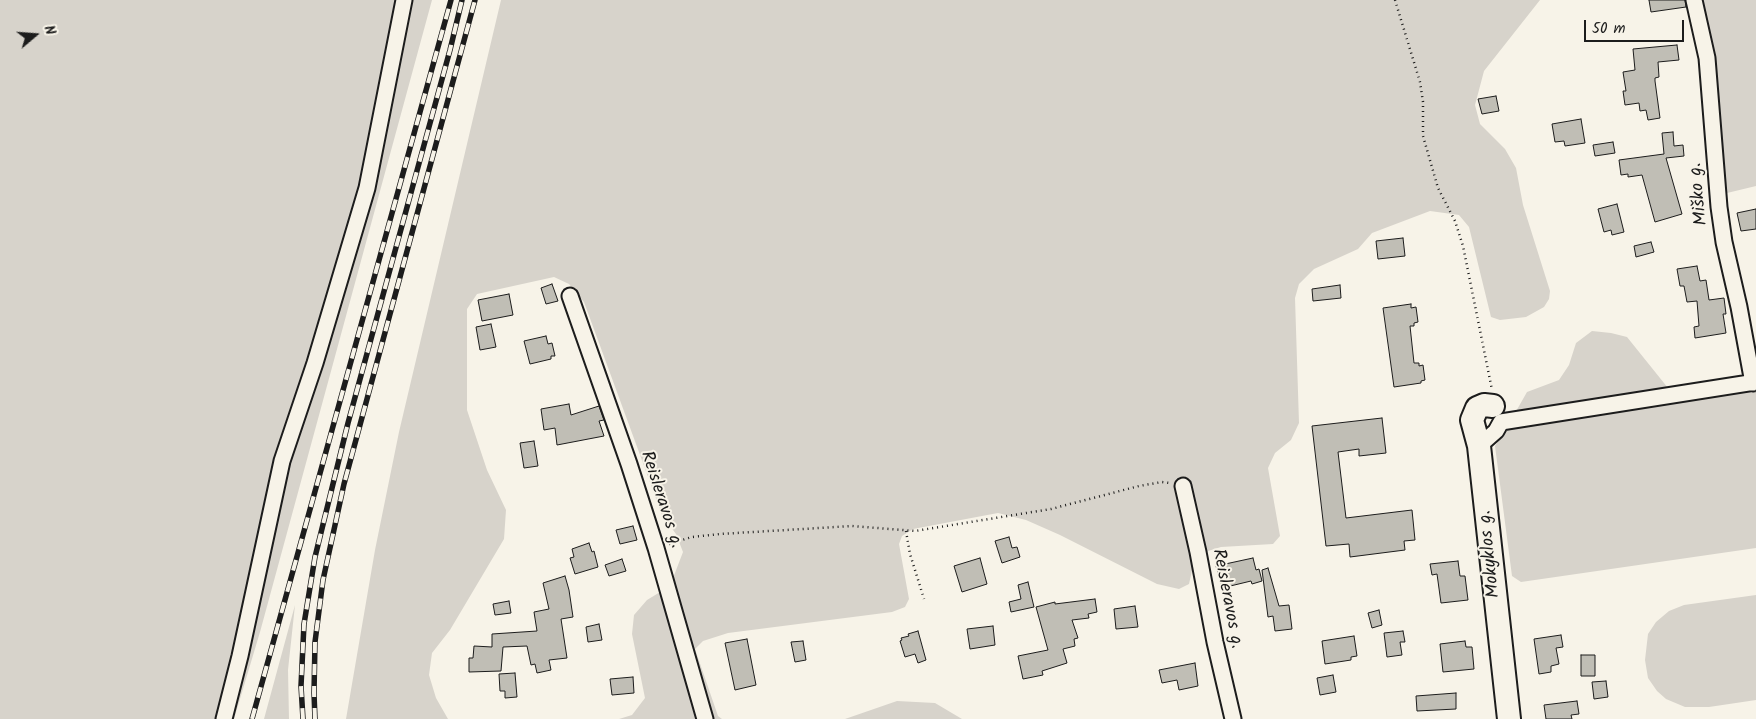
<!DOCTYPE html>
<meta charset="utf-8">
<style>
body{margin:0}
#map{position:relative;width:1756px;height:719px;overflow:hidden;background:#f7f3e8;font-family:Kalam,sans-serif}
canvas{display:block}
.north{position:absolute;left:10px;top:10px;width:50px;height:50px;-webkit-text-stroke:4px #f7f3e8;paint-order:stroke;rotate:72deg;font-size:14px;font-weight:700;line-height:20px;text-align:center;color:#1c1c1c}
.north::after{content:'';display:block;margin:auto;width:18px;height:22px;background:#1c1c1c;clip-path:polygon(50% 0,100% 100%,50% 72%,0 100%)}
.scale{position:absolute;left:1584px;top:20px;width:100px;height:22px;box-sizing:border-box;border:2px solid #1c1c1c;border-top:0;padding-left:6px;font-size:15px;line-height:18px;white-space:nowrap;color:#1c1c1c;-webkit-text-stroke:4px #f7f3e8;paint-order:stroke}
</style>
<div id="map">
<canvas width="1756" height="719"></canvas>
<div class="north">N</div>
<div class="scale">50 m</div>
</div>
<script>
const g = document.querySelector('canvas').getContext('2d');
g.lineJoin = 'round';
function fillPath(path, color) {
  g.fillStyle = color;
  g.fill(path, 'evenodd');
}
function toPath(rows) {
  const path = new Path2D();
  for (const r of rows) {
    path.moveTo(r[0], r[1]);
    for (let i = 2; i < r.length; i += 2) path.lineTo(r[i], r[i + 1]);
  }
  return path;
}
function stroke(path, color, width, dash) {
  g.strokeStyle = color;
  g.lineWidth = width;
  g.lineCap = dash ? 'butt' : 'round';
  g.setLineDash(dash || []);
  g.stroke(path);
}
function label(font, color, halo, rows, align = 'center') {
  g.font = font + ' Kalam,sans-serif';
  g.lineWidth = 4;
  g.setLineDash([]);
  g.textBaseline = 'middle';
  g.strokeStyle = halo;
  g.fillStyle = color;
  for (const [text, x, y, turn = 0] of rows) {
    g.save();
    g.translate(x, y);
    g.rotate((+turn || 0) * Math.PI / 180);
    g.textAlign = isNaN(turn) ? turn : align;
    if (halo) g.strokeText(text, 0, 0);
    g.fillText(text, 0, 0);
    g.restore();
  }
}
const green = toPath([
 [0,0,432,0,260,632,234,719,0,719],
 [501,0,1540,0,1484,71,1475,105,1480,124,1505,149,1516,168,1523,205,1550,291,1549,299,1544,307,1526,317,1500,320,1491,317,1469,227,1459,215,1430,211,1372,233,1358,249,1314,269,1299,284,1295,298,1299,423,1291,440,1275,453,1268,468,1280,536,1273,544,1221,547,1208,551,1193,566,1189,584,1179,589,1157,584,1060,535,1026,520,998,513,913,529,902,536,899,544,909,599,905,607,892,612,728,633,703,641,695,649,718,716,722,719,619,719,632,715,645,698,632,634,634,615,647,600,670,586,683,552,676,534,662,515,584,302,569,284,554,277,477,294,467,309,467,410,487,470,506,510,504,539,450,630,432,653,429,675,436,698,448,719,346,719,375,550,399,432],
 [1702,0,1756,0,1756,186,1727,193,1707,27],
 [1592,331,1611,333,1627,337,1668,388,1683,401,1756,389,1756,548,1521,582,1512,576,1495,446,1502,436,1527,392,1559,380,1569,365,1576,343],
 [1756,595,1756,700,1709,707,1685,707,1666,699,1657,691,1648,678,1645,660,1648,634,1656,622,1669,611,1684,605],
 [295,605,288,670,289,719,264,719],
 [897,701,935,703,962,719,845,719]
]);
const building = toPath([
 [1649,0,1685,0,1686,7,1651,12,1649,0],
 [1677,45,1679,60,1658,62,1659,77,1655,78,1655,81,1660,118,1648,120,1646,110,1640,111,1639,103,1625,105,1623,91,1626,91,1623,72,1635,70,1633,49,1677,45],
 [1496,96,1499,111,1482,114,1478,99,1496,96],
 [1581,119,1585,143,1565,146,1564,141,1555,142,1552,124,1581,119],
 [1673,132,1674,146,1683,145,1684,156,1666,158,1682,214,1655,222,1642,175,1628,177,1628,174,1621,175,1619,160,1664,154,1662,133,1673,132],
 [1613,142,1615,153,1595,156,1593,145,1613,142],
 [1617,204,1624,232,1612,235,1611,230,1604,232,1598,209,1617,204],
 [1756,209,1756,229,1741,231,1737,213,1756,209],
 [1403,238,1405,256,1378,259,1376,241,1403,238],
 [1651,242,1654,252,1636,257,1634,246,1651,242],
 [1697,266,1700,281,1706,280,1709,300,1724,298,1726,314,1723,314,1726,333,1695,338,1694,327,1699,326,1697,301,1687,302,1684,286,1680,286,1677,269,1697,266],
 [552,284,558,301,546,304,541,288,552,284],
 [1340,285,1341,298,1313,301,1312,289,1340,285],
 [509,294,513,315,482,321,478,300,509,294],
 [1411,304,1411,308,1416,307,1418,322,1414,323,1414,326,1410,326,1414,363,1419,363,1419,366,1423,365,1425,380,1421,381,1421,383,1394,387,1383,308,1411,304],
 [491,324,496,347,480,350,476,327,491,324],
 [546,336,548,344,552,343,555,356,551,356,551,359,530,364,524,341,546,336],
 [569,404,571,415,599,406,604,420,599,421,604,436,557,445,555,428,544,430,541,409,569,404],
 [1382,418,1386,453,1359,456,1359,449,1338,452,1346,518,1412,510,1415,540,1404,541,1405,550,1350,557,1349,544,1326,546,1312,426,1382,418],
 [534,441,538,466,524,468,520,443,534,441],
 [633,526,637,540,620,544,616,530,633,526],
 [1009,537,1012,548,1017,547,1020,557,1002,563,995,541,1009,537],
 [589,543,592,552,594,551,598,567,575,574,570,558,574,557,572,549,589,543],
 [980,558,987,584,962,592,954,566,980,558],
 [1253,558,1256,570,1259,569,1262,581,1252,584,1251,581,1222,588,1216,566,1253,558],
 [622,559,626,571,609,576,605,565,622,559],
 [1458,561,1460,576,1465,576,1468,600,1441,603,1437,574,1432,575,1430,564,1458,561],
 [1268,568,1279,606,1289,605,1292,629,1275,631,1273,616,1268,617,1262,570,1268,568],
 [565,576,569,590,573,617,561,619,567,658,549,660,551,670,537,673,535,664,531,665,527,646,503,647,501,671,469,672,469,658,473,658,474,646,492,647,492,634,537,631,534,612,549,609,543,583,565,576],
 [1028,582,1034,607,1011,612,1009,602,1021,599,1018,585,1028,582],
 [1095,599,1097,612,1088,614,1089,618,1072,620,1078,638,1074,639,1075,646,1063,649,1067,663,1042,671,1043,675,1023,679,1018,656,1048,650,1036,607,1055,602,1055,604,1095,599],
 [509,601,511,613,495,615,493,604,509,601],
 [1135,606,1138,627,1116,629,1114,609,1135,606],
 [1379,610,1382,625,1372,628,1368,613,1379,610],
 [599,624,602,640,588,642,586,627,599,624],
 [993,626,995,645,970,649,967,629,993,626],
 [918,631,926,660,918,663,915,654,905,657,900,641,902,640,901,638,909,636,908,634,918,631],
 [1403,631,1405,642,1400,642,1402,655,1387,657,1384,633,1403,631],
 [1561,635,1563,647,1556,648,1559,664,1551,666,1551,672,1539,674,1534,639,1561,635],
 [1354,636,1357,656,1351,657,1351,660,1325,664,1322,641,1354,636],
 [747,639,756,685,735,690,725,643,747,639],
 [803,641,806,660,795,662,791,642,803,641],
 [1465,641,1466,647,1472,647,1474,669,1443,672,1440,644,1465,641],
 [1581,655,1595,655,1595,676,1581,676,1581,655],
 [1195,663,1198,686,1179,690,1177,680,1162,683,1159,670,1195,663],
 [515,673,517,697,505,698,505,691,500,691,499,674,515,673],
 [1333,675,1336,692,1320,695,1317,678,1333,675],
 [633,677,634,693,612,695,610,679,633,677],
 [1606,681,1608,697,1594,699,1592,682,1606,681],
 [1456,693,1456,709,1417,711,1416,696,1456,693],
 [1577,701,1579,714,1571,715,1572,719,1546,719,1544,705,1577,701]
]);
const path = toPath([
 [1395,0,1420,82,1423,102,1423,136,1438,188,1455,221,1463,246,1492,390],
 [906,531,910,554,924,599],
 [669,544,692,537,720,534,852,526,915,531,1051,509,1139,486,1162,482,1170,483]
]);
const street = toPath([
 [1694,0,1707,58,1719,207,1724,242,1739,307,1753,383],
 [570,296,629,464,656,548,705,719],
 [1479,446,1496,431,1501,422,1756,382],
 [1183,486,1198,552,1215,642,1233,719],
 [224,719,240,656,282,461,315,363,367,188,404,0]
]);
const secondary = toPath([
 [1493,406,1484,405,1477,408,1472,420,1479,446,1509,719]
]);
const rail = toPath([
 [252,719,451,0],
 [303,719,301,686,304,624,315,557,348,423,450,50,462,0],
 [315,719,314,693,315,642,323,580,344,484,475,0]
]);
const streetNames = [
 ["Miško g.",1700,194,-96],
 ["Reisleravos g.",660,500,72],
 ["Mokyklos g.",1491,554,-96],
 ["Reisleravos g.",1226,599,79]
];
fillPath(green, '#d7d3cb');
fillPath(building, '#c0beb5');
stroke(building, '#1c1c1c', 1);
stroke(street, '#1c1c1c', 19);
stroke(secondary, '#1c1c1c', 26);
stroke(path, '#1c1c1c', 2.5, [1, 4]);
stroke(street, '#f7f3e8', 15);
stroke(secondary, '#f7f3e8', 22);
stroke(rail, '#1c1c1c', 5.5);
stroke(rail, '#f7f3e8', 4, [11]);
label('18px', '#1c1c1c', '#f7f3e8', streetNames);
</script>
